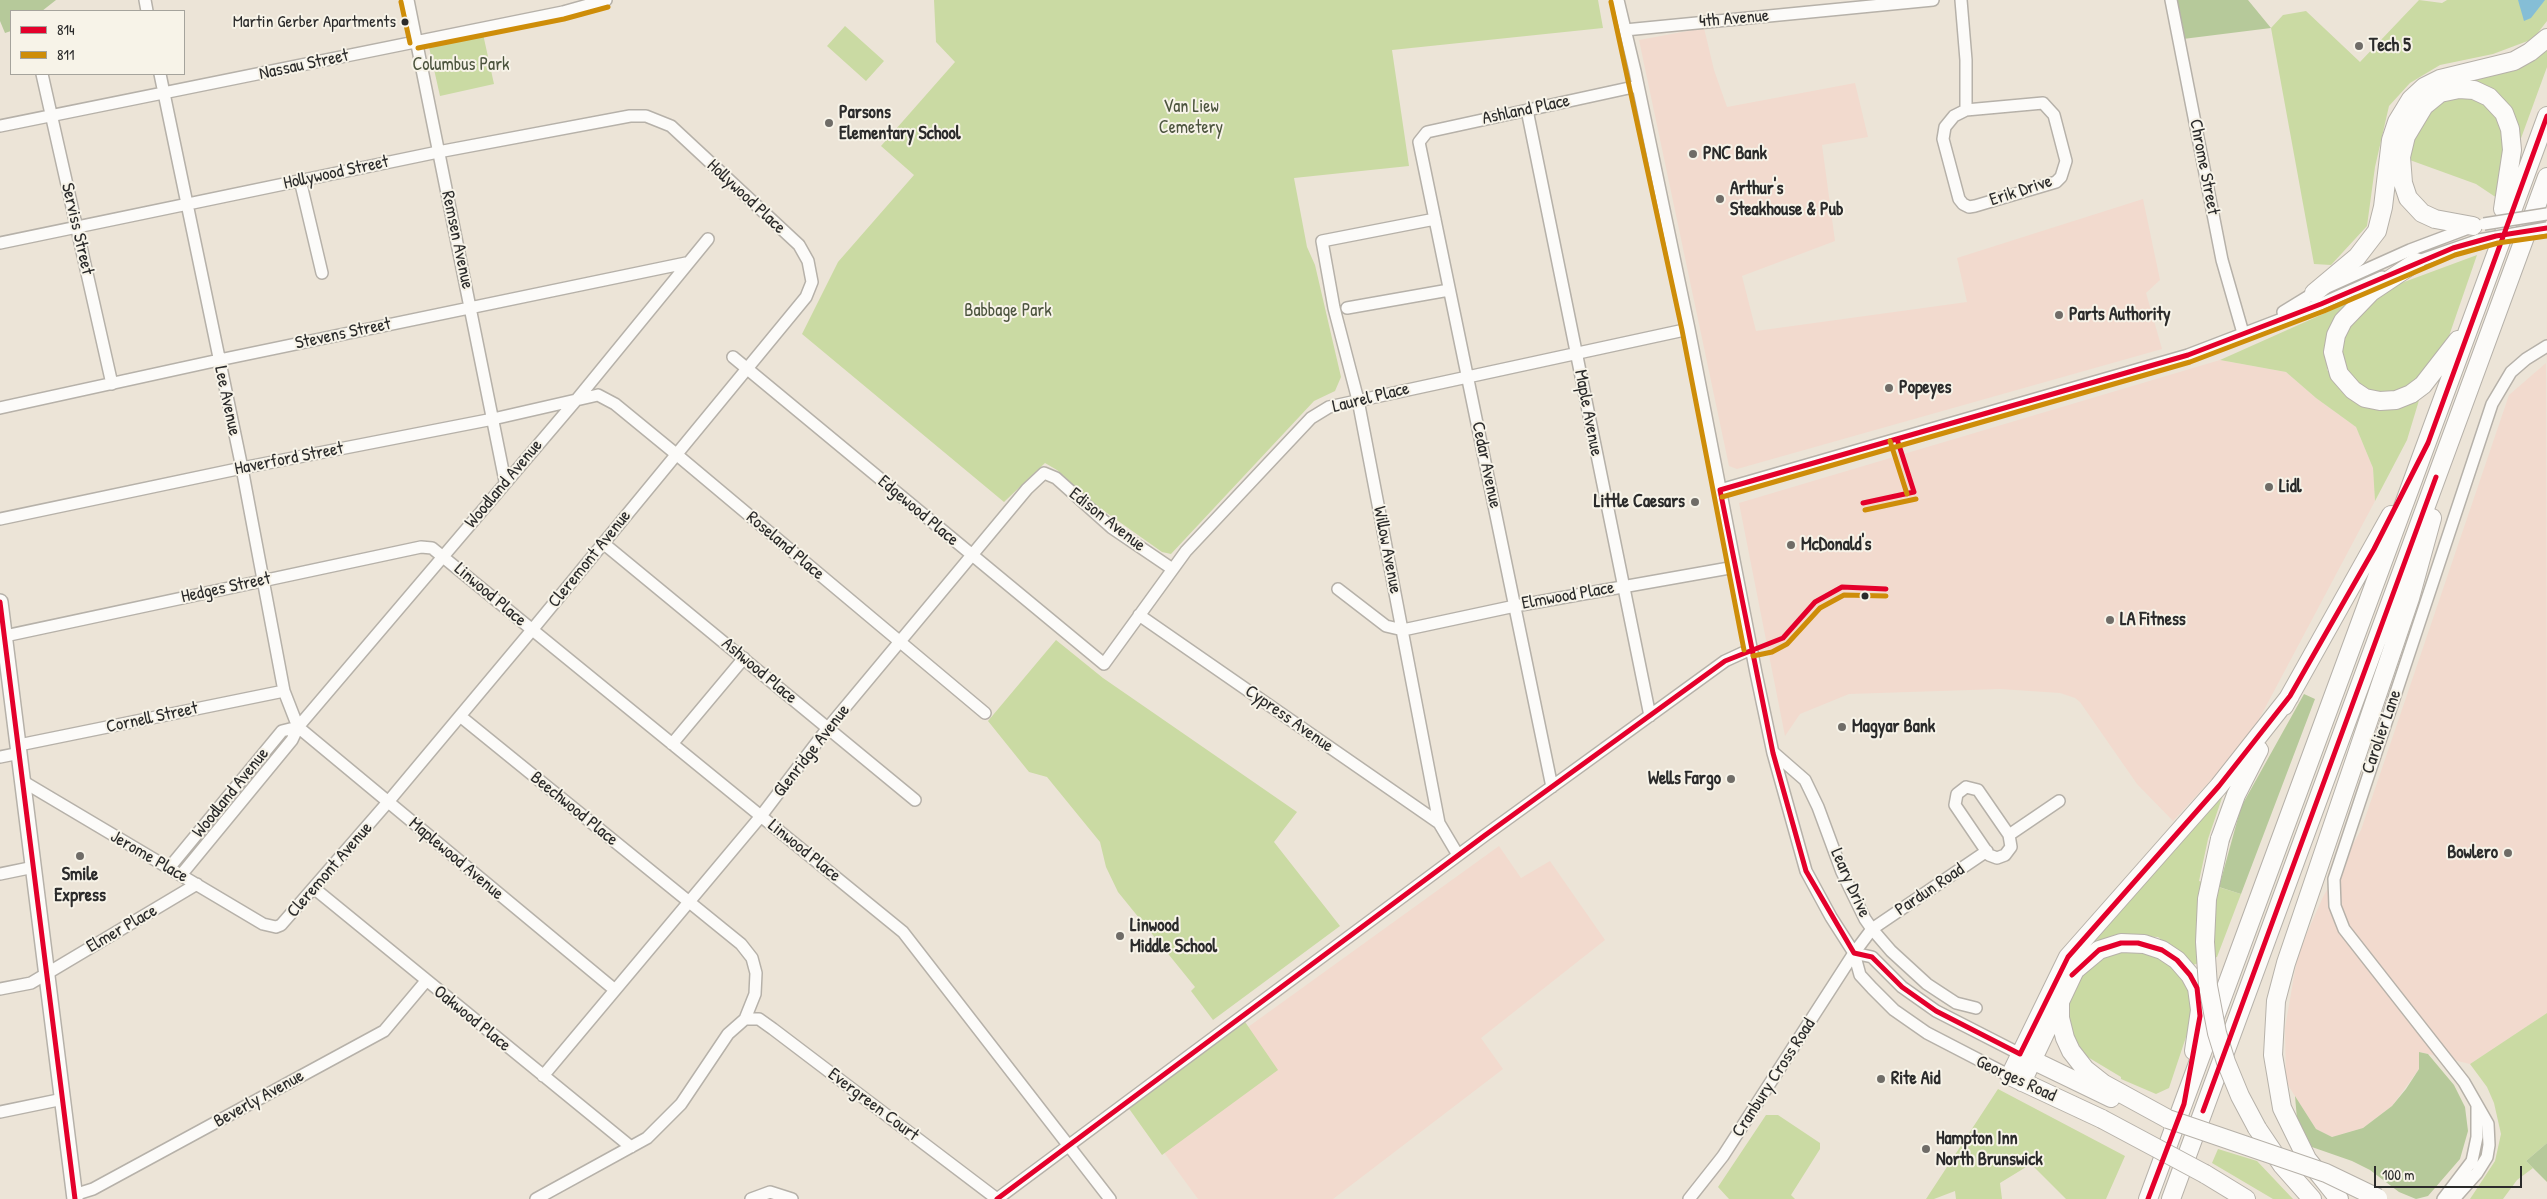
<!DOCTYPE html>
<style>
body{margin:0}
#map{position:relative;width:2547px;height:1199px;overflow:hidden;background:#ece4d7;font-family:"Patrick Hand",sans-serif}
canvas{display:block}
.legend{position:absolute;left:10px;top:10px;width:175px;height:65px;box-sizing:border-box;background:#f7f3e8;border:1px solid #a5a39c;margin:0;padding:6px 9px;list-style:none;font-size:15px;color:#2b2b2b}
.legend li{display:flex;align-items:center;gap:10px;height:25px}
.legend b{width:25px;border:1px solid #a5a39c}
.scale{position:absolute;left:2374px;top:1166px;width:148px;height:22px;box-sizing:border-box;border:2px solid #2b2b2b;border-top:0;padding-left:6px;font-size:15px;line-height:18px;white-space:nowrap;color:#2b2b2b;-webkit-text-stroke:4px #f7f3e8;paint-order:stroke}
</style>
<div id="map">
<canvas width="2547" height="1199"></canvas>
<ul class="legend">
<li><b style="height:6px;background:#e4002b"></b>814</li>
<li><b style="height:6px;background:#ce8d09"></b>811</li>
</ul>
<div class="scale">100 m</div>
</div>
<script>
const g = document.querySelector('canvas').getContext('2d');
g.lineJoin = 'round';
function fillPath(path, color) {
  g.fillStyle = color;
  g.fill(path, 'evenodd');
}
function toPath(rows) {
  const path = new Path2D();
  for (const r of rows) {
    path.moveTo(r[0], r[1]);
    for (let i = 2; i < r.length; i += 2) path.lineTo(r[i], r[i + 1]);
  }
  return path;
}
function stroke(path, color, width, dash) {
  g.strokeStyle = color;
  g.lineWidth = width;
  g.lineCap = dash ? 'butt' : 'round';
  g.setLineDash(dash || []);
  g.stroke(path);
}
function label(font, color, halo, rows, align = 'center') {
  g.font = font + ' "Patrick Hand",sans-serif';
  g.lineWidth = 4;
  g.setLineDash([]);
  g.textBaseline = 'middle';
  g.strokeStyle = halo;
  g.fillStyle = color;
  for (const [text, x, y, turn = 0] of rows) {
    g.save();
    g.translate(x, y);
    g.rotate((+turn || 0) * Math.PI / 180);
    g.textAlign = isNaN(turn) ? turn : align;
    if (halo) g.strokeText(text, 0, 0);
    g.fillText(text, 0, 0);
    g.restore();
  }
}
const built = toPath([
 [1704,28,1714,70,1727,107,1855,83,1868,137,1822,145,1835,241,1742,276,1756,331,1967,302,1957,258,2143,199,2160,280,2146,293,2162,349,1737,469,1729,466,1639,40],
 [2220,360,2286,372,2316,398,2356,427,2373,468,2375,501,2248,740,2173,821,2137,784,2080,702,2075,698,2060,693,2000,689,1849,694,1800,714,1785,736,1739,503],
 [2546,363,2547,1013,2470,1064,2420,1052,2419,1069,2392,1106,2363,1128,2332,1137,2316,1129,2286,1082,2285,1028,2298,953,2323,897,2361,830,2509,395],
 [1499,846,1521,878,1550,861,1605,940,1481,1038,1503,1069,1333,1199,1198,1199,1133,1110]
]);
const green = toPath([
 [934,0,1598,0,1603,28,1392,50,1409,166,1294,178,1307,247,1315,265,1341,377,1335,391,1314,401,1171,554,1162,552,1097,506,1057,470,1045,463,1004,502,802,334,838,262,914,175,881,146,955,62,936,42],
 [2419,0,2442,3,2447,0,2547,0,2547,21,2533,39,2493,54,2440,65,2410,83,2389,106,2375,167,2367,226,2331,265,2314,264,2271,28,2283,15,2306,11,2360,62],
 [845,26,884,61,866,81,827,46],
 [483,34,494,84,440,96,429,47],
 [2547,46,2547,67,2520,141,2509,108,2491,87,2460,81],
 [2455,96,2478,99,2495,111,2504,132,2505,163,2497,198,2476,184,2407,159,2415,128,2432,106],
 [2477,255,2449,336,2427,373,2401,393,2372,394,2351,379,2341,363,2342,340,2362,308,2396,285],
 [2352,301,2326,336,2327,370,2355,403,2394,409,2420,397,2407,440,2375,501,2373,468,2356,427,2316,398,2286,372,2220,360],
 [1056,640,1103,678,1297,812,1274,842,1340,926,1213,1020,1191,991,1195,987,1118,892,1106,867,1100,842,1047,777,1029,772,988,721],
 [2224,792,2208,839,2199,881,2241,894,2217,957,2193,965,2158,937,2116,935,2080,948],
 [2138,949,2168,961,2190,989,2192,1006,2189,1028,2169,1088,2156,1094,2121,1079,2121,1077,2076,1050,2068,1030,2067,1000,2078,976,2110,953],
 [2547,1013,2547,1143,2526,1161,2533,1168,2517,1180,2503,1199,2470,1199,2495,1161,2501,1134,2494,1103,2487,1087,2470,1064],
 [1241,1016,1278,1070,1162,1155,1125,1103],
 [1998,1089,2125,1156,2106,1199,2066,1199,2031,1164,2000,1183,2002,1199,1956,1199,1955,1191,1934,1199,1926,1199],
 [1766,1115,1778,1115,1820,1143,1820,1149,1791,1195,1795,1199,1729,1199,1718,1187],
 [2218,1149,2257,1161,2293,1199,2273,1199,2212,1163]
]);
const forest = toPath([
 [0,0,56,0,42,11,11,11,11,31,5,33,0,21],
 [2176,0,2248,0,2271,28,2183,39],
 [2304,694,2315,699,2241,894,2219,887,2241,807],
 [2419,1052,2428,1054,2454,1085,2465,1107,2468,1131,2460,1159,2428,1196,2416,1199,2399,1192,2370,1170,2352,1161,2309,1146,2297,1119,2295,1096,2316,1129,2332,1137,2363,1128,2392,1106,2406,1089,2419,1069],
 [2547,1143,2547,1182,2526,1161]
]);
const water = toPath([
 [2518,0,2545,0,2531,18,2524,21]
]);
const minor = toPath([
 [145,0,147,11],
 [408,0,505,481],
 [1618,0,1635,71,1689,329,1756,673,1773,753,1806,871,1831,917,1854,953,1860,975,1872,988,1894,1010,1927,1033,2010,1076],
 [1961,0,1966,60,1966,110],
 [2171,0,2222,260,2243,333],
 [1625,30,1933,0],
 [42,74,112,384],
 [160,74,242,468,284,691,298,727,615,990],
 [2043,103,2054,115,2066,161,2061,177,2056,182,1975,206,1969,207,1963,204,1959,199,1943,139,1945,127,1954,116,1966,110,2043,103],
 [1527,110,1650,716],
 [0,126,563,12,606,0],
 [300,180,322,273],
 [1435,219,1322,241,1334,308,1358,400,1439,823,1458,855],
 [0,243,438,152,630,116,646,116,671,126,799,245,808,261,812,282,806,297,532,630,388,802,281,925,276,927,263,924,24,782],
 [2410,264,2479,240],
 [1347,308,1449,290],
 [2283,312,2314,293,2410,250,2471,227],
 [733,357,1104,664,1186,551,1311,418,1329,407,1689,329],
 [0,408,219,360,686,263],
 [1720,490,2188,355,2321,304,2382,277],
 [0,519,242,468,493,419,598,395,615,404,676,454,985,713],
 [603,543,915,800],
 [1338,589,1386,626,1403,630,1515,606,1735,567],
 [1139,615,1439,823],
 [0,637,421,547,432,548,903,932,1110,1199],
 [460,716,741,944,752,958,756,973,755,994,745,1019],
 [672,744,744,658],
 [19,745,284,691],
 [1774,753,1805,780,1818,807,1842,872,1865,919,1872,929,1891,951,1927,984,1956,1003,1976,1008],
 [0,757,20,753],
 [1552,787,1419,142,1427,132,1638,86],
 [1966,787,1978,790,2009,835,2011,847,2005,855,1997,858,1989,855,1955,805,1957,794,1966,787],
 [2009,835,2059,801],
 [169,868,282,731,298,727],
 [0,874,34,867],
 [181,875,292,740,298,727,578,398,708,239],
 [315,889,631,1147],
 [1854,953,1872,957,1902,987,1936,1011,2020,1054],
 [0,989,31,983,197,884],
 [543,1076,761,816,827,729,1027,489,1044,473,1056,478,1112,528,1171,568],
 [0,1112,63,1099],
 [74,1195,93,1189,384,1031,426,981],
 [536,1199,647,1138,681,1104,728,1034,745,1019,759,1019,773,1029,997,1199],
 [751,1199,770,1192,792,1199],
 [997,1199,1484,836,1725,661,1751,649],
 [1689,1199,1723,1156,1854,953,1872,929,1987,851],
 [2443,1199,2472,1161,2477,1137,2477,1105],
 [2454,1199,2477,1173,2487,1157,2489,1145,2488,1124,2464,1082,2344,929,2335,906,2334,879,2492,404,2511,372,2526,359,2547,346]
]);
const major = toPath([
 [0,602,75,1199]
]);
const highway = toPath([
 [2473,226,2435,219,2422,213,2408,198,2403,183,2401,157,2406,136,2424,106,2440,93,2459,89,2474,90,2489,97,2504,113,2510,129,2512,150,2503,209],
 [2416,262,2371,292,2343,321,2336,335,2333,352,2339,374,2353,390,2365,398,2380,401,2396,400,2411,394,2423,385,2458,340],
 [2314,293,2357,257,2377,231,2383,207,2391,140,2397,122,2411,99,2424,87,2440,79,2514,61,2530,52,2547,38],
 [2284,706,2391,515],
 [2220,839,2236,795,2259,750],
 [2060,1003,2060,1018,2065,1038,2071,1051,2085,1069,2104,1084,2168,1119],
 [2022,1055,2111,1098],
 [2022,1082,2075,970,2099,950,2121,943,2144,944,2162,950,2177,960,2190,975,2197,988,2200,1010,2194,1051],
 [2102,1119,2010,1076,2068,957,2219,786,2290,696],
 [2257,1128,2282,1165,2312,1199],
 [2205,1174,2246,1199],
 [2148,1199,2547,116],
 [2171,1199,2547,177],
 [2339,1199,2307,1159,2282,1108,2273,1055,2276,1001,2286,963,2410,598,2432,518]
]);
const minorBridge = toPath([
 [2484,224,2547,214],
 [2479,240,2547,228]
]);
const highwayBridge = toPath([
 [2220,839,2207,899,2205,942,2208,986,2217,1033,2226,1062,2240,1096,2257,1128],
 [2102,1119,2205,1174],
 [2168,1119,2326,1173,2378,1198]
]);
const bus1 = toPath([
 [1897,439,1914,492],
 [1720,490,1773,753,1806,871,1854,953,1872,957,1902,987,1936,1011,2020,1054,2068,957,2219,786,2290,696,2374,549,2428,443,2547,116],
 [1720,490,2188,355,2321,304,2453,248,2496,236,2547,228],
 [1863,503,1914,492],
 [0,602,75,1199],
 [2072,975,2099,950,2121,943,2138,943,2162,950,2177,960,2190,975,2197,988,2200,1016,2184,1104,2148,1199],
 [2203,1111,2436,477],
 [997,1199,1484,836,1725,661,1783,638,1815,602,1842,587,1886,589]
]);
const bus2 = toPath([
 [401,2,410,43],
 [1611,2,1682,330,1744,650],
 [418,48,564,19,608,7],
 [1890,441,1907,494],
 [1722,497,2190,362,2324,311,2455,255,2498,243,2547,236],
 [1865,510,1916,499],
 [1753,656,1772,652,1787,644,1820,608,1844,595,1886,596]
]);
const markers = [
 [405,22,4.5,"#2b2b2b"],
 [2359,46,5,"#6f6c67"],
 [829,123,5,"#6f6c67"],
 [1693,154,5,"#6f6c67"],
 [1720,199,5,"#6f6c67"],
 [2059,315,5,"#6f6c67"],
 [1889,388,5,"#6f6c67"],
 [2269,487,5,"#6f6c67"],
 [1695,502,5,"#6f6c67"],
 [1791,545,5,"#6f6c67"],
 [1865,596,4.5,"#2b2b2b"],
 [2110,620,5,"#6f6c67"],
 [1842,727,5,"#6f6c67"],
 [1731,779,5,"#6f6c67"],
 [2508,853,5,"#6f6c67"],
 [80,856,5,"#6f6c67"],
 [1120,936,5,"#6f6c67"],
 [1881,1079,5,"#6f6c67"],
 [1926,1149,5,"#6f6c67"]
];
const busNames = [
 ["Martin Gerber Apartments",396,22]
];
const streetNames = [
 ["4th Avenue",1734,19,-5],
 ["Nassau Street",304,65,-12],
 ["Ashland Place",1526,110,-12],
 ["Chrome Street",2204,167,79],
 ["Hollywood Street",336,173,-12],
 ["Erik Drive",2021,191,-18],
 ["Hollywood Place",746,197,43],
 ["Serviss Street",77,229,77],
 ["Remsen Avenue",457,240,78],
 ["Stevens Street",343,334,-12],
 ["Laurel Place",1371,398,-14],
 ["Lee Avenue",227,401,78],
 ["Maple Avenue",1588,413,79],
 ["Haverford Street",289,459,-11],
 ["Cedar Avenue",1486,465,78],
 ["Woodland Avenue",504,484,-50],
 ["Edgewood Place",918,511,40],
 ["Edison Avenue",1107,520,38],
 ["Roseland Place",785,546,40],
 ["Willow Avenue",1387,550,79],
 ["Cleremont Avenue",590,559,-51],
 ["Hedges Street",226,588,-12],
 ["Linwood Place",490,595,40],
 ["Elmwood Place",1568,596,-10],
 ["Ashwood Place",759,671,40],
 ["Cornell Street",152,718,-12],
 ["Cypress Avenue",1289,719,35],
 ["Carolier Lane",2382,732,-71],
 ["Glenridge Avenue",812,751,-52],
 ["Woodland Avenue",231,793,-51],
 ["Beechwood Place",574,809,39],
 ["Linwood Place",804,851,39],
 ["Jerome Place",149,857,30],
 ["Maplewood Avenue",456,859,40],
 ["Cleremont Avenue",330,870,-49],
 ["Leary Drive",1850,883,66],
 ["Pardun Road",1930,890,-34],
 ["Elmer Place",122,929,-30],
 ["Oakwood Place",472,1019,39],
 ["Cranbury Cross Road",1774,1078,-57],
 ["Georges Road",2016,1079,25],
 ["Beverly Avenue",259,1099,-29],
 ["Evergreen Court",873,1105,37]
];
const poiNames = [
 ["Tech 5",2369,46],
 ["Parsons",839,113],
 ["Elementary School",839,134],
 ["PNC Bank",1703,154],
 ["Arthur's",1730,189],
 ["Steakhouse & Pub",1730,210],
 ["Parts Authority",2069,315],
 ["Popeyes",1899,388],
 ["Lidl",2279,487],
 ["Little Caesars",1685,502,"right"],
 ["McDonald's",1801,545],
 ["LA Fitness",2120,620],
 ["Magyar Bank",1852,727],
 ["Wells Fargo",1721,779,"right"],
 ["Bowlero",2498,853,"right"],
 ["Smile",80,875,"center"],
 ["Express",80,896,"center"],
 ["Linwood",1130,926],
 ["Middle School",1130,947],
 ["Rite Aid",1891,1079],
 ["Hampton Inn",1936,1139],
 ["North Brunswick",1936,1160]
];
const parkNames = [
 ["Columbus Park",461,65],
 ["Van Liew",1191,107],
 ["Cemetery",1191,128],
 ["Babbage Park",1008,311]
];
fillPath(built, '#f2dace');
fillPath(green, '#cadaa3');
fillPath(forest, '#b6c99a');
fillPath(water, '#85bed6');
stroke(minor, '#b6b1a9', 14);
stroke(major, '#b6b1a9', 18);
stroke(highway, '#b6b1a9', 20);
stroke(minor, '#fcfbf9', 11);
stroke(major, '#fcfbf9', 15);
stroke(highway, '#fcfbf9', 18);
stroke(minorBridge, '#b6b1a9', 14, []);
stroke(highwayBridge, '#b6b1a9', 20, []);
stroke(minorBridge, '#fcfbf9', 11);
stroke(highwayBridge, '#fcfbf9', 18);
stroke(bus1, '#e4002b', 5);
stroke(bus2, '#ce8d09', 5);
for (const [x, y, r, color] of markers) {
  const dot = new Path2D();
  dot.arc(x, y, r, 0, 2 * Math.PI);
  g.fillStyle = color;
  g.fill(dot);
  stroke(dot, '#f7f3e8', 2);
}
label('17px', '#2b2b2b', '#f7f3e8', busNames, 'right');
label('18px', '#2b2b2b', '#f7f3e8', streetNames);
label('bold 18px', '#2b2b2b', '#f7f3e8', poiNames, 'left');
label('18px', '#4c543e', '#f7f3e8', parkNames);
</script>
